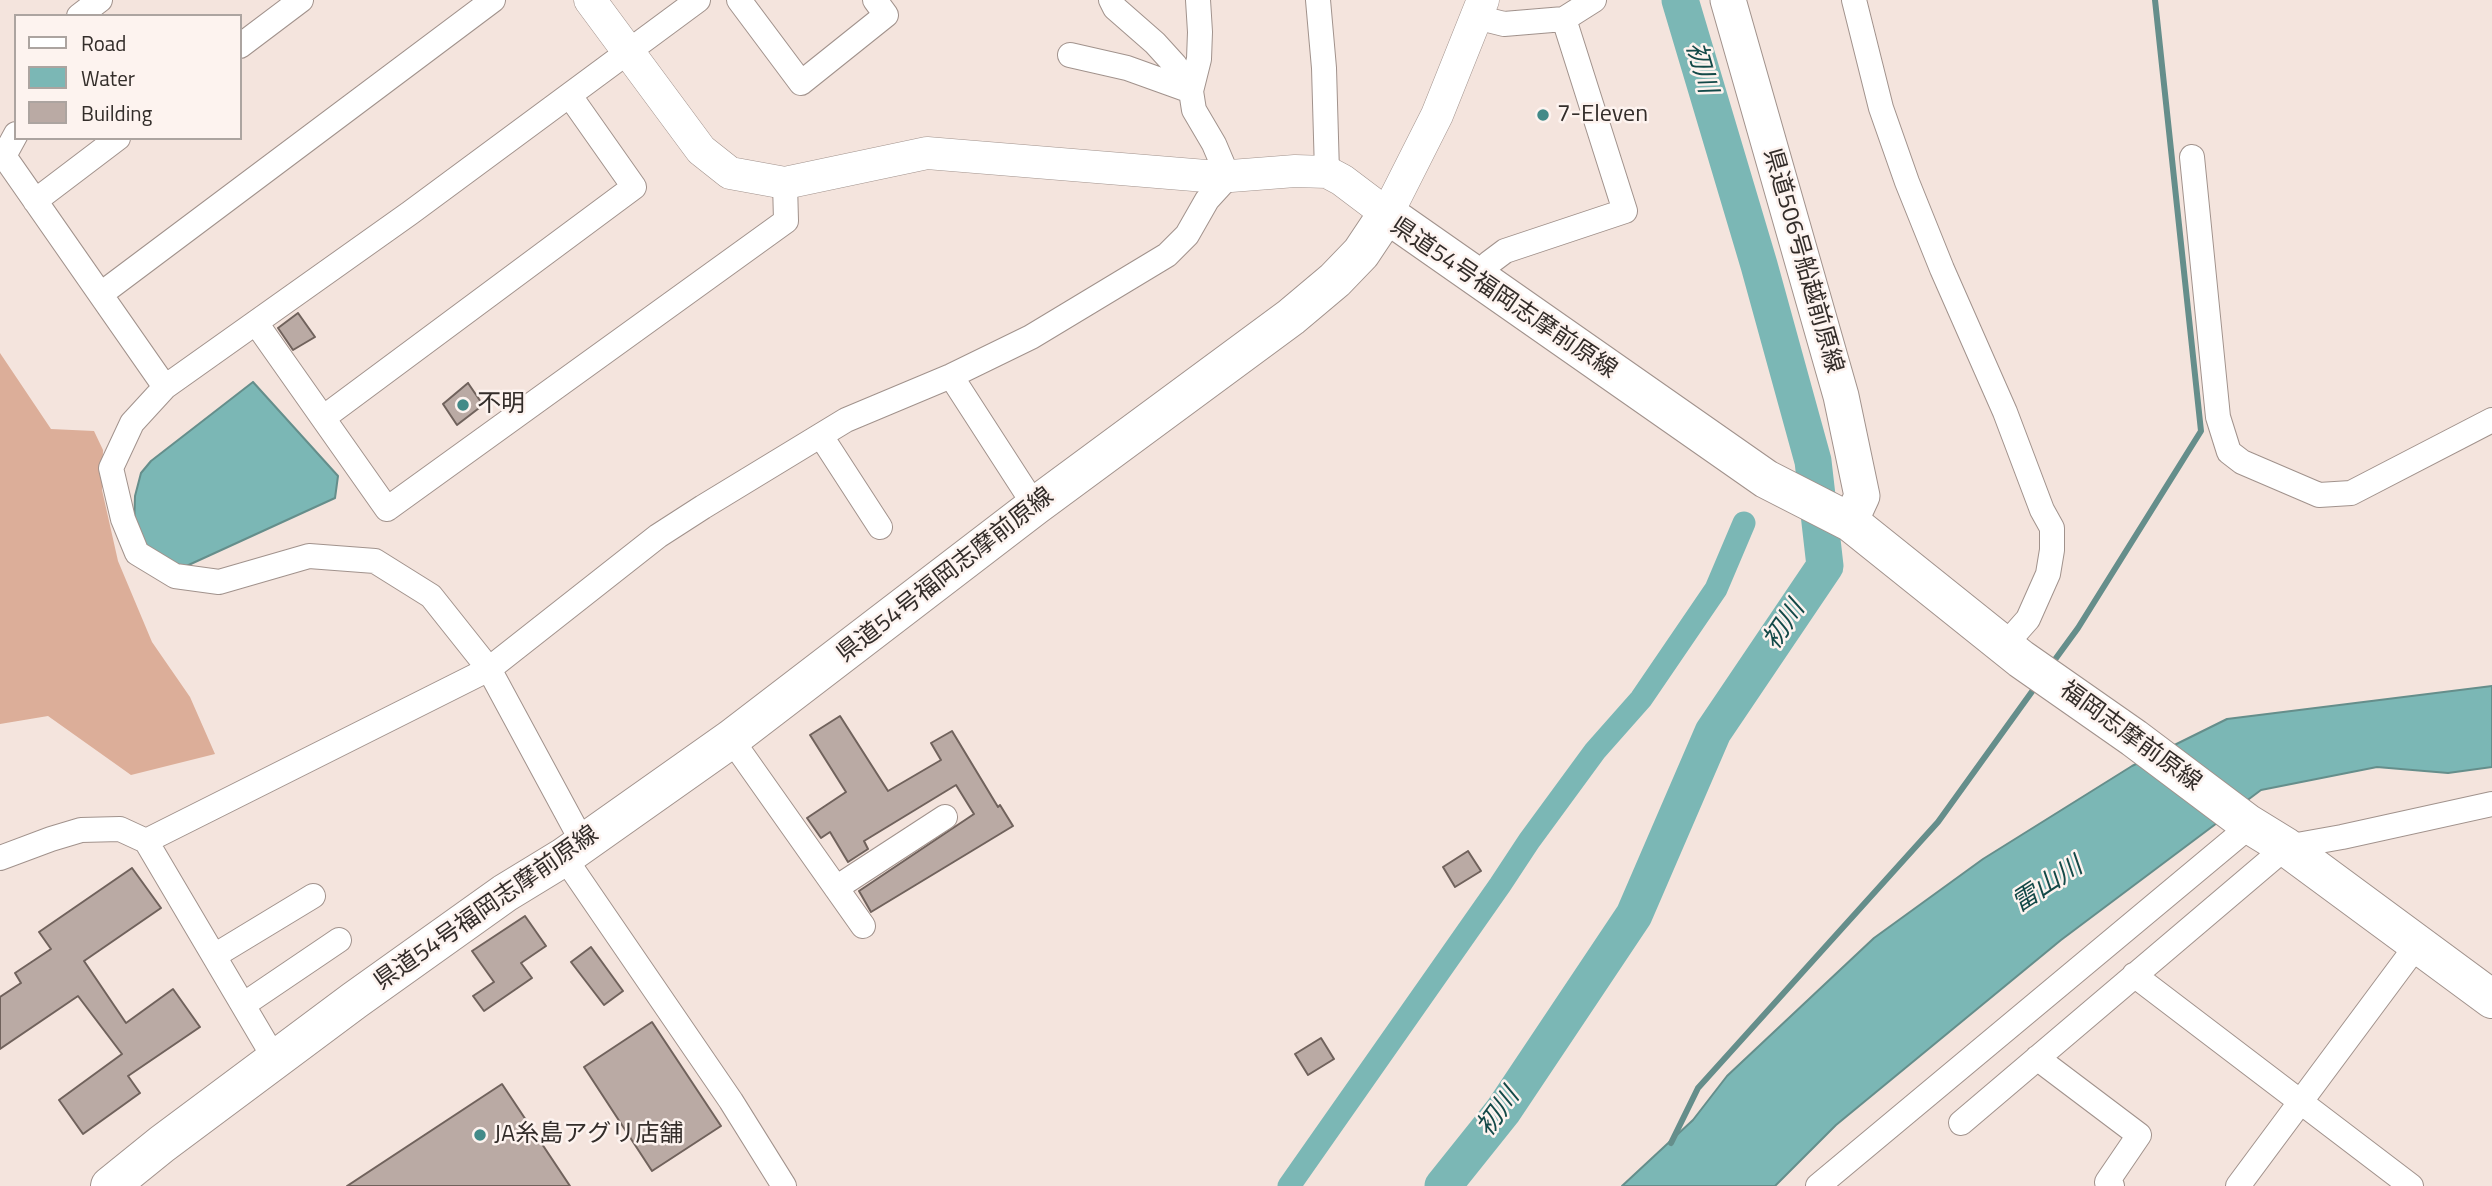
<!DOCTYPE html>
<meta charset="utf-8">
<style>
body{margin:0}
#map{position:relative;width:2492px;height:1186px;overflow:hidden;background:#f4e4dd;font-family:"Titillium Web",sans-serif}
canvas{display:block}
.legend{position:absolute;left:14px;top:14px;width:228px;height:126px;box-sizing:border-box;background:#fdf3ef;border:2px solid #aca4a0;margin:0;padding:9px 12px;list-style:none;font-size:21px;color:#332d2a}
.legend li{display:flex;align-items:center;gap:14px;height:35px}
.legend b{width:35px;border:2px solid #aca4a0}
</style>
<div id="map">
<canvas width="2492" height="1186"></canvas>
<ul class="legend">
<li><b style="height:9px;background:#fff"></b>Road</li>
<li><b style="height:19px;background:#7bb7b5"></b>Water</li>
<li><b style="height:19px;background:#baaaa4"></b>Building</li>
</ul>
</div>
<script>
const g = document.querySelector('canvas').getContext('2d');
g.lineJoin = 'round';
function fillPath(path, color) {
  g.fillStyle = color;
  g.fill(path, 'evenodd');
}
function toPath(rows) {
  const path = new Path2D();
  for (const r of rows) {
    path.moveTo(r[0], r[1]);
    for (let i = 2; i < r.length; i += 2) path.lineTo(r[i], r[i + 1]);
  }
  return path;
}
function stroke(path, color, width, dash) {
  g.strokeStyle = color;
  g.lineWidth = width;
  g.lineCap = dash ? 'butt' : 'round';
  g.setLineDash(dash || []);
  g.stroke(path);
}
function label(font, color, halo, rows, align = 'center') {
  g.font = font + ' "Titillium Web","Noto Sans JP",sans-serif';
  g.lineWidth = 5;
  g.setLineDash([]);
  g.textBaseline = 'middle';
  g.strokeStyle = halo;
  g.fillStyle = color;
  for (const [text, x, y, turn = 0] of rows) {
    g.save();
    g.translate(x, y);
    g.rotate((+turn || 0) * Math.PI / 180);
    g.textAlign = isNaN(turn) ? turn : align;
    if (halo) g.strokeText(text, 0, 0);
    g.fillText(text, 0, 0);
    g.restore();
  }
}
const forest = toPath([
 [0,353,51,429,94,431,103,450,102,490,118,561,152,642,190,697,215,754,131,775,48,716,0,724]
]);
const water = toPath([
 [253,382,338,476,335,498,182,568,154,556,134,531,135,496,141,473,151,461,253,382],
 [2492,686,2492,767,2448,773,2377,767,2261,790,2061,940,1836,1125,1775,1186,1622,1186,1693,1120,1727,1076,1874,938,1983,859,2132,766,2227,719,2492,686]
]);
const stream = toPath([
 [2051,665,2078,628,2201,431,2155,0],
 [1671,1143,1698,1088,1938,822,2036,686]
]);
const canal = toPath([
 [1289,1186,1500,885,1529,841,1595,751,1641,699,1716,589,1744,523]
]);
const river = toPath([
 [1443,1186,1503,1111,1634,915,1713,732,1825,566,1813,461,1759,265,1680,0]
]);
const building = toPath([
 [298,313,315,337,293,350,278,328,298,313],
 [468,383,483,405,457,425,443,404,468,383],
 [840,716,888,791,941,760,931,743,952,731,998,807,1000,805,1013,826,871,912,859,891,974,814,956,785,864,841,868,849,848,862,830,832,821,838,807,818,846,792,810,735,840,716],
 [1468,851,1481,871,1455,887,1443,867,1468,851],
 [132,868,161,908,84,961,126,1023,173,989,200,1027,128,1076,140,1093,83,1134,59,1100,122,1054,78,996,0,1049,0,997,21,983,15,973,51,949,39,932,132,868],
 [525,916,546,946,521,963,532,978,484,1011,473,996,494,982,472,951,525,916],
 [591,947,623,991,604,1005,571,962,591,947],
 [652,1022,721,1126,652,1171,584,1067,652,1022],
 [1321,1038,1334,1059,1308,1075,1295,1054,1321,1038],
 [502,1084,570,1186,347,1186,502,1084]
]);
const minor = toPath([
 [739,0,801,83,886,15,875,0],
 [1111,0,1115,8,1155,43,1175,65,1191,91],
 [1318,0,1324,68,1327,172],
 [1854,0,1881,108,1907,182,1942,269,2005,412,2042,510,2052,528,2052,550,2048,574,2028,619,2005,645],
 [79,16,100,0],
 [1476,17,1504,24,1564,19,1625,211,1505,251,1489,263,1476,278],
 [1564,19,1594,0],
 [240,46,301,0],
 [1070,55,1127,68,1191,91],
 [16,134,4,156,165,387],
 [2192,157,2218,417,2229,452,2242,462,2319,495,2351,493,2492,420],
 [35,201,118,138],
 [101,294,493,0],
 [256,323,387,509,786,221,785,183],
 [951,376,1035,506],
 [323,418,634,187,570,96],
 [821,436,880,527],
 [731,739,863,926],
 [146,841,489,669,658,536,703,507,846,420,951,376,1031,337,1167,255,1187,235,1207,200,1228,177,1214,144,1194,110,1191,91,1199,59,1200,32,1198,0],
 [583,843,489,669,431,596,375,561,309,556,219,582,175,576,137,553,123,519,111,468,132,423,165,387,410,213,698,0],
 [564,857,731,1101,784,1186],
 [0,858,51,839,81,830,120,829,146,841,276,1061],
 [836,888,945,817],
 [214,956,313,896],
 [2134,975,2411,1186],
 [243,1005,339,940],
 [2037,1058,2139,1135,2107,1182,2112,1186],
 [1961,1123,2286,847,2342,837,2492,804],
 [1818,1186,2239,835,2247,823],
 [2238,1186,2417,945]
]);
const tertiary = toPath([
 [590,0,701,150,730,173,785,183,927,153,1218,177,1295,171,1327,172,1342,180,1387,214,1437,115,1483,0]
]);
const secondary = toPath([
 [1728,0,1841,396,1862,496,1850,522]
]);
const primary = toPath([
 [110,1186,162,1144,355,1000,505,893,564,857,731,739,1035,506,1291,317,1335,280,1361,253,1387,214,1766,479,1850,522,2021,659,2134,738,2247,823,2286,847,2492,999]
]);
const markers = [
 [1543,115,7,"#428a88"],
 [463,405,7,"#428a88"],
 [480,1135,7,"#428a88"]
];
const poiNames = [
 ["7-Eleven",1557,115],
 ["不明",477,405],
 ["JA糸島アグリ店舗",494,1135]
];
const streetNames = [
 ["県道506号船越前原線",1802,261,74],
 ["県道54号福岡志摩前原線",1503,299,34],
 ["県道54号福岡志摩前原線",946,576,-38],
 ["福岡志摩前原線",2130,737,36],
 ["県道54号福岡志摩前原線",487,909,-35]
];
const waterNames = [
 ["初川",1700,68,74],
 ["初川",1785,626,-56],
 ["雷山川",2048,886,-33],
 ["初川",1499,1113,-54]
];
fillPath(forest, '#dcae99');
fillPath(water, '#7bb7b5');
stroke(water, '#658e8b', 2);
stroke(stream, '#658e8b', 6);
stroke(canal, '#7bb7b5', 23);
stroke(river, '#7bb7b5', 37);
fillPath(building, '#baaaa4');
stroke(building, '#70625c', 2);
stroke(minor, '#a1928c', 26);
stroke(tertiary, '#a1928c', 33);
stroke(secondary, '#a1928c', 37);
stroke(primary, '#a1928c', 40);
stroke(minor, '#fff', 24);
stroke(tertiary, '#fff', 32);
stroke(secondary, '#fff', 35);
stroke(primary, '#fff', 38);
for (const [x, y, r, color] of markers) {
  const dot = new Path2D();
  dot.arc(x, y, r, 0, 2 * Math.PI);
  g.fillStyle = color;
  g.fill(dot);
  stroke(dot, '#fdf3ef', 2.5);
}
label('24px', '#332d2a', '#fdf3ef', poiNames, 'left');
label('24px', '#332d2a', '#fdf3ef', streetNames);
label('italic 26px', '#134948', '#fdf3ef', waterNames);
</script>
